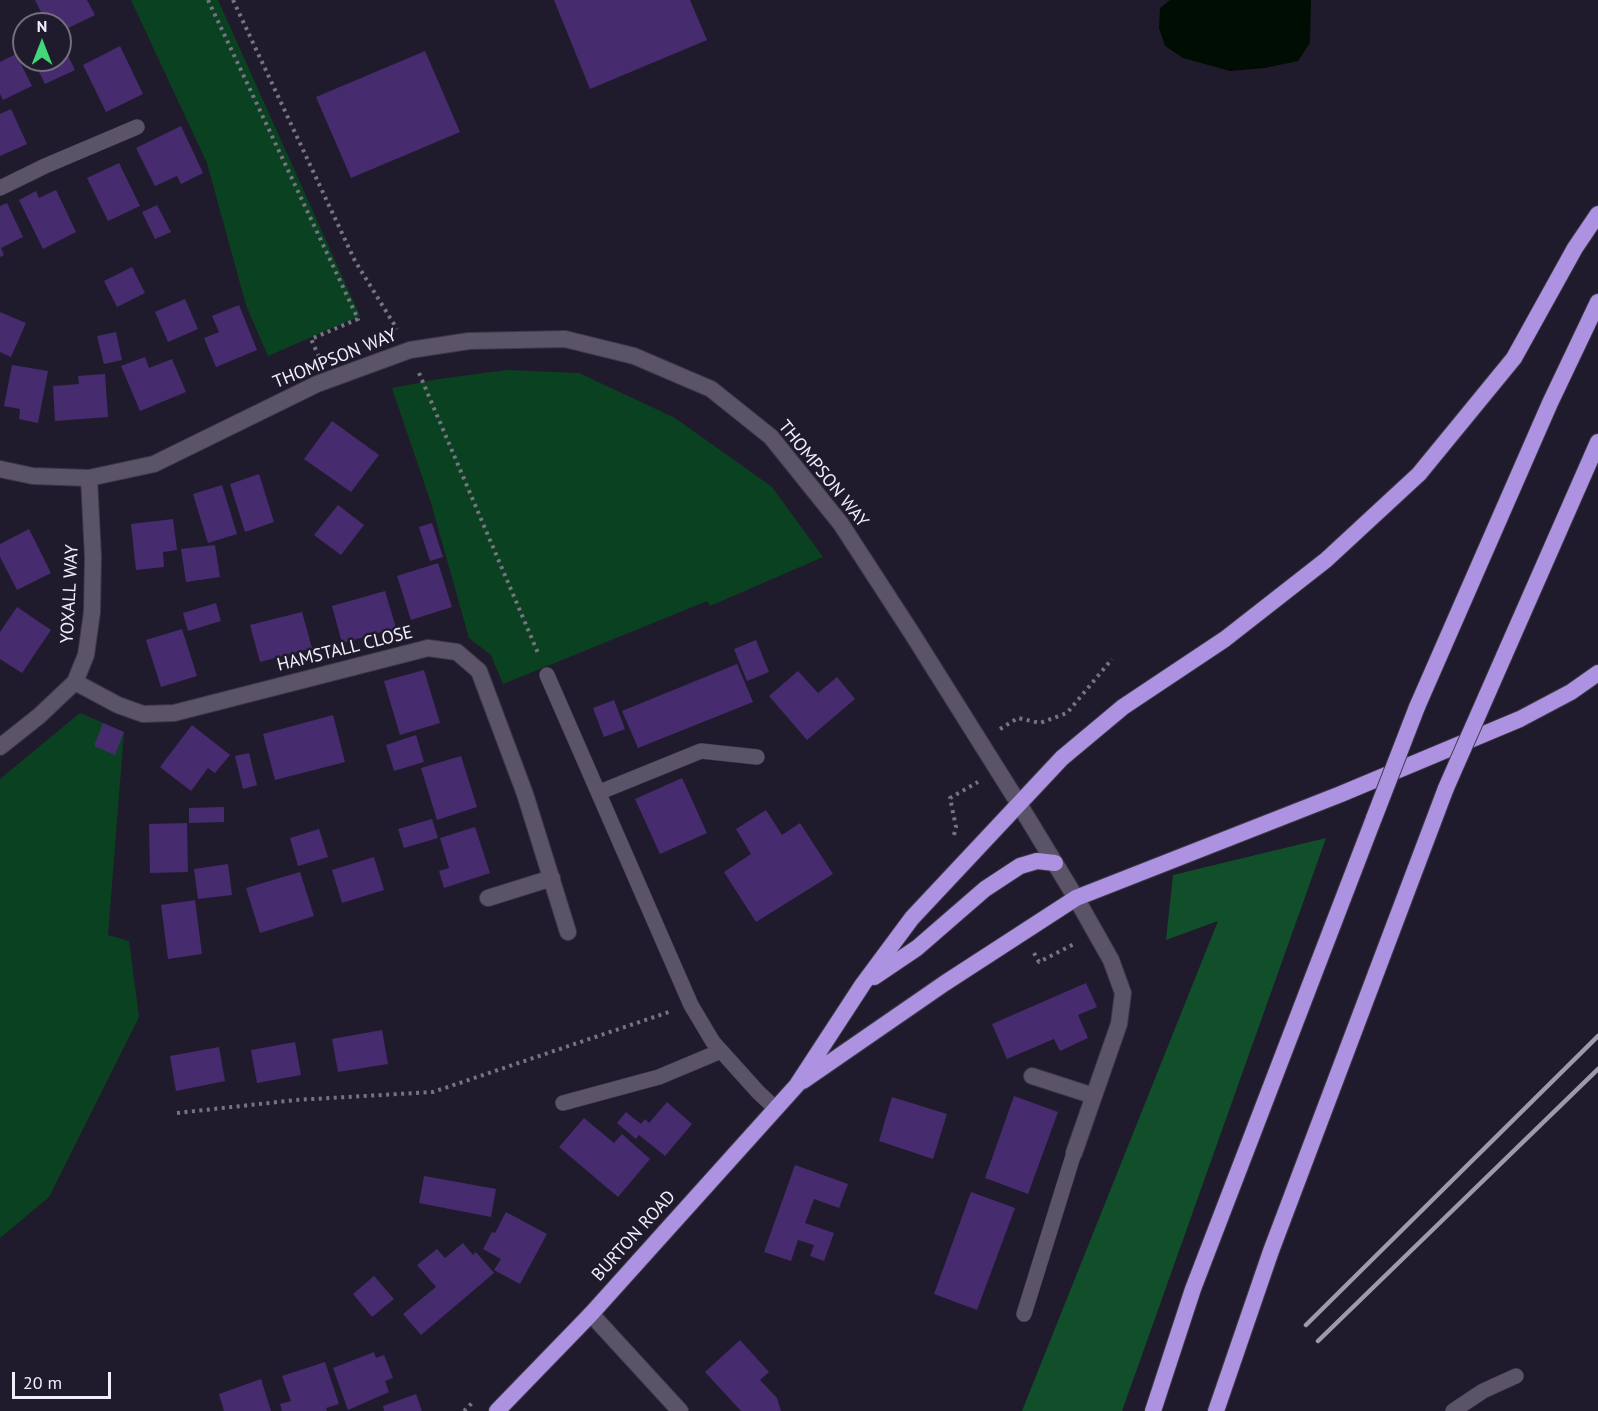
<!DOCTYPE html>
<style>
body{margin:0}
#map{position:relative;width:1598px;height:1411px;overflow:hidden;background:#201b2c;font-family:"PT Sans",sans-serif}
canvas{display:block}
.north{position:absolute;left:12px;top:12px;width:60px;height:60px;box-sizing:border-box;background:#201b2c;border:2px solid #746f7f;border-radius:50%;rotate:0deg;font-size:16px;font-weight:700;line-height:24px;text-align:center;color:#f2eefb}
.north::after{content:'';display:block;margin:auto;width:21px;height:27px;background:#42d77b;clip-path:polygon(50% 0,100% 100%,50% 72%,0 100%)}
.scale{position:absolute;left:12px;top:1372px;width:99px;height:27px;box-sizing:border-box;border:3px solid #f2eefb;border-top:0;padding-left:8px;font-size:18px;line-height:21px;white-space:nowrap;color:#f2eefb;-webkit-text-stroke:4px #201b2c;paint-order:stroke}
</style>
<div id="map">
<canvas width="1598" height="1411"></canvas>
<div class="north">N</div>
<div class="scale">20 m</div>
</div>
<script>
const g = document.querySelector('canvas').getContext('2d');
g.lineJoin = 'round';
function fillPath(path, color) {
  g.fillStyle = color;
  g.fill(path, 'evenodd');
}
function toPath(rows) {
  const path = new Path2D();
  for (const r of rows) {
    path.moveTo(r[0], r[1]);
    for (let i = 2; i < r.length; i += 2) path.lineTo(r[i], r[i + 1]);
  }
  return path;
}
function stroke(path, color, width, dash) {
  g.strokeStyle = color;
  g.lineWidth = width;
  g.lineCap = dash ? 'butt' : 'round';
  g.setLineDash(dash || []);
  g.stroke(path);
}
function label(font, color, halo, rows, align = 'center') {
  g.font = font + ' "PT Sans",sans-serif';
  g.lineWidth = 5;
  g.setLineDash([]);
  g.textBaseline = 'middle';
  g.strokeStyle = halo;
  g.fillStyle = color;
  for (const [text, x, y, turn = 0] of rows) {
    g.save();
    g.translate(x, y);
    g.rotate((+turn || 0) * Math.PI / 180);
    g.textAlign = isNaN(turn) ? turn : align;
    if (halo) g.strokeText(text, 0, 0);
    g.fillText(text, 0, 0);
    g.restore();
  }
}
const green = toPath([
 [131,0,218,0,360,316,268,356,246,305,207,163],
 [507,370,579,373,675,418,772,487,823,557,710,606,707,601,503,684,491,655,469,638,431,503,392,388,439,379],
 [80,713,124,732,108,935,129,941,139,1017,49,1197,0,1238,0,779]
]);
const forest = toPath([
 [1326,838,1122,1411,1022,1411,1218,921,1166,940,1173,875]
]);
const water = toPath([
 [1170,0,1311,0,1310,43,1298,61,1265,68,1230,71,1183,58,1165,46,1159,28,1160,8]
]);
const building = toPath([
 [35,0,87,0,95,15,60,32,60,24,47,24],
 [554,0,690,0,707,40,590,89],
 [60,40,75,70,45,84,33,60,60,60],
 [120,46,143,94,106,112,83,65],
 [425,51,460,132,351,178,316,97],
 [16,54,32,86,3,100,0,94,0,62],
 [11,109,27,144,0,156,0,114],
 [181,126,203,173,181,184,177,176,155,186,136,148],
 [119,163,140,206,108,221,87,178],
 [56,190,76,232,43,249,19,200,36,191,39,198],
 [7,203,23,237,1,248,4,255,0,257,0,206],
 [157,205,171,232,155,239,142,212],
 [132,267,145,293,117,307,104,281],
 [185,299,198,329,168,342,155,312],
 [239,305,257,350,216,367,204,338,219,332,212,316],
 [0,312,26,323,11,357,0,352],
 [116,332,122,360,104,364,97,336],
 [145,357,149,368,172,359,186,392,140,411,121,366],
 [12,365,48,371,38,423,19,419,20,409,4,406],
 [105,374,108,417,55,421,53,386,79,384,78,376],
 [332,421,379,455,351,492,304,459],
 [259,474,274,522,245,532,230,484],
 [222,485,237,534,208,543,193,494],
 [338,505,364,525,341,555,314,535],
 [173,519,177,550,163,552,164,567,136,570,131,524],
 [432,523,443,557,430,561,419,527],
 [29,529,51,573,17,590,0,557,0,544],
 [215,545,220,577,186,582,181,549],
 [438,563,452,607,411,620,397,576],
 [385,591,396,628,342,643,332,606],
 [216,603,221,621,188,631,183,613],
 [17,607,51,630,22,673,0,659,0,632],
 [302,612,312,648,260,662,250,625],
 [182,629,197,676,161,687,146,640],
 [756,640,769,672,747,681,734,649],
 [737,664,753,702,638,748,622,711],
 [424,670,440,723,400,735,384,681],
 [798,671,818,693,837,677,855,699,807,740,769,696],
 [614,700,625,729,604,737,593,708],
 [333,715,345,762,275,780,263,734],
 [103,723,124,732,115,755,94,746],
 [192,725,230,755,215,773,208,768,191,791,160,767],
 [416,735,424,762,394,771,386,745],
 [249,753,257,785,243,789,235,756],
 [461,756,477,807,437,820,421,768],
 [682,778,707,833,660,854,635,799],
 [224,807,224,822,189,823,189,808],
 [766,810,782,835,800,823,833,874,756,922,724,872,751,854,736,829],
 [432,819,438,838,404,848,398,829],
 [187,823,188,872,150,873,149,824],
 [475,827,490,873,444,888,439,871,449,868,440,838],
 [319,829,328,857,298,866,290,838],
 [374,857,384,890,342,903,332,870],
 [228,864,232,895,198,899,194,869],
 [300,872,314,916,260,933,246,888],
 [195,900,202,954,168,959,161,905],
 [1086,983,1097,1007,1078,1015,1088,1038,1060,1051,1054,1039,1007,1059,992,1024],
 [382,1030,388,1064,338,1072,332,1039],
 [295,1042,301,1075,257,1083,251,1050],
 [219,1047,225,1081,176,1091,170,1056],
 [1014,1096,1058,1112,1028,1194,985,1178],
 [892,1097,947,1114,933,1159,879,1141],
 [667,1102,692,1124,665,1156,639,1135,636,1139,617,1123,626,1112,641,1124,645,1119,649,1123],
 [584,1118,614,1143,622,1134,650,1159,618,1197,559,1147],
 [795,1165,848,1184,839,1208,814,1199,805,1223,834,1233,824,1261,810,1256,814,1245,798,1240,791,1261,764,1252],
 [424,1176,496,1189,491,1217,419,1203],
 [971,1192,1015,1208,977,1310,934,1294],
 [506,1212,547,1234,520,1284,494,1270,501,1259,483,1249,492,1232,495,1233],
 [463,1243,473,1255,476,1252,494,1273,421,1335,403,1314,436,1287,417,1265,437,1249,445,1258],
 [374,1276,394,1299,372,1317,353,1294],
 [740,1340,769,1372,760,1380,777,1398,781,1411,741,1411,705,1372],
 [374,1352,376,1358,384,1355,393,1378,385,1381,389,1392,348,1410,333,1368],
 [325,1362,339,1404,326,1408,327,1411,282,1411,280,1404,291,1401,282,1376],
 [261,1379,271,1411,224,1411,219,1394],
 [416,1394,422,1411,384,1411,383,1406]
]);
const path = toPath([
 [208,0,358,319,311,339,319,357],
 [233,0,355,261,397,329],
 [419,373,538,653],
 [1000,729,1018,718,1040,723,1067,713,1112,659],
 [954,835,956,827,950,798,978,782],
 [1034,953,1039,962,1074,944],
 [177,1113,296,1100,433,1092,669,1012],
 [464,1411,473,1402]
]);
const service = toPath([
 [0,188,45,166,137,127],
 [547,675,691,1005,713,1042,758,1092,775,1108],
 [600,792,701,751,757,757],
 [563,1103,659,1077,721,1051],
 [1024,1314,1074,1153],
 [1453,1411,1483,1391,1516,1376]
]);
const minor = toPath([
 [0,469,33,476,89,478,154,464,317,384,410,350,469,341,565,339,634,356,711,389,771,437,841,524,913,635,1019,804,1076,898,1111,960,1123,993,1119,1024,1074,1153],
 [75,682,118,705,143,714,174,713,428,648,457,652,479,671,525,794,568,932],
 [0,747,39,716,75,682,86,655,92,612,93,557,89,478],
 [488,898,552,878],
 [1032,1076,1094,1096],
 [591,1314,680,1411]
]);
const trunk = toPath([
 [1504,656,1598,442],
 [1417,707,1550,403,1598,302],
 [874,977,917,948,985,889,1020,866,1037,861,1055,863],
 [803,1081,945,983,1076,898,1341,794,1520,719,1571,692,1598,673],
 [497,1411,591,1314,797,1085,863,984,912,918,1062,758,1123,707,1225,639,1326,560,1419,474,1514,358,1575,248,1598,214],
 [1153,1411,1193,1289,1374,818],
 [1216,1411,1271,1251,1446,788]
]);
const rail = toPath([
 [1306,1325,1598,1036],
 [1318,1341,1598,1069]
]);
const trunkBridge = toPath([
 [1446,788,1504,656],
 [1374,818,1417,707]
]);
const streetNames = [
 ["THOMPSON WAY",335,359,-22],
 ["THOMPSON WAY",823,474,51],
 ["YOXALL WAY",70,594,-87],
 ["HAMSTALL CLOSE",345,649,-14],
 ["BURTON ROAD",634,1236,-48]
];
fillPath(green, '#0a4221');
fillPath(forest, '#104f29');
fillPath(water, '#000d02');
fillPath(building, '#462b6e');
stroke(service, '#3d3847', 16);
stroke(minor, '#3d3847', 18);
stroke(trunk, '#3d3847', 18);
stroke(path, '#777382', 4, [3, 4.5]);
stroke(service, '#5b5469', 15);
stroke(minor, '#5b5469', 16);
stroke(trunk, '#ac92e0', 16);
stroke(rail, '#9e9aa8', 4.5);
stroke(trunkBridge, '#3d3847', 18, []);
stroke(trunkBridge, '#ac92e0', 16);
label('18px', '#f2eefb', '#201b2c', streetNames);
</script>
